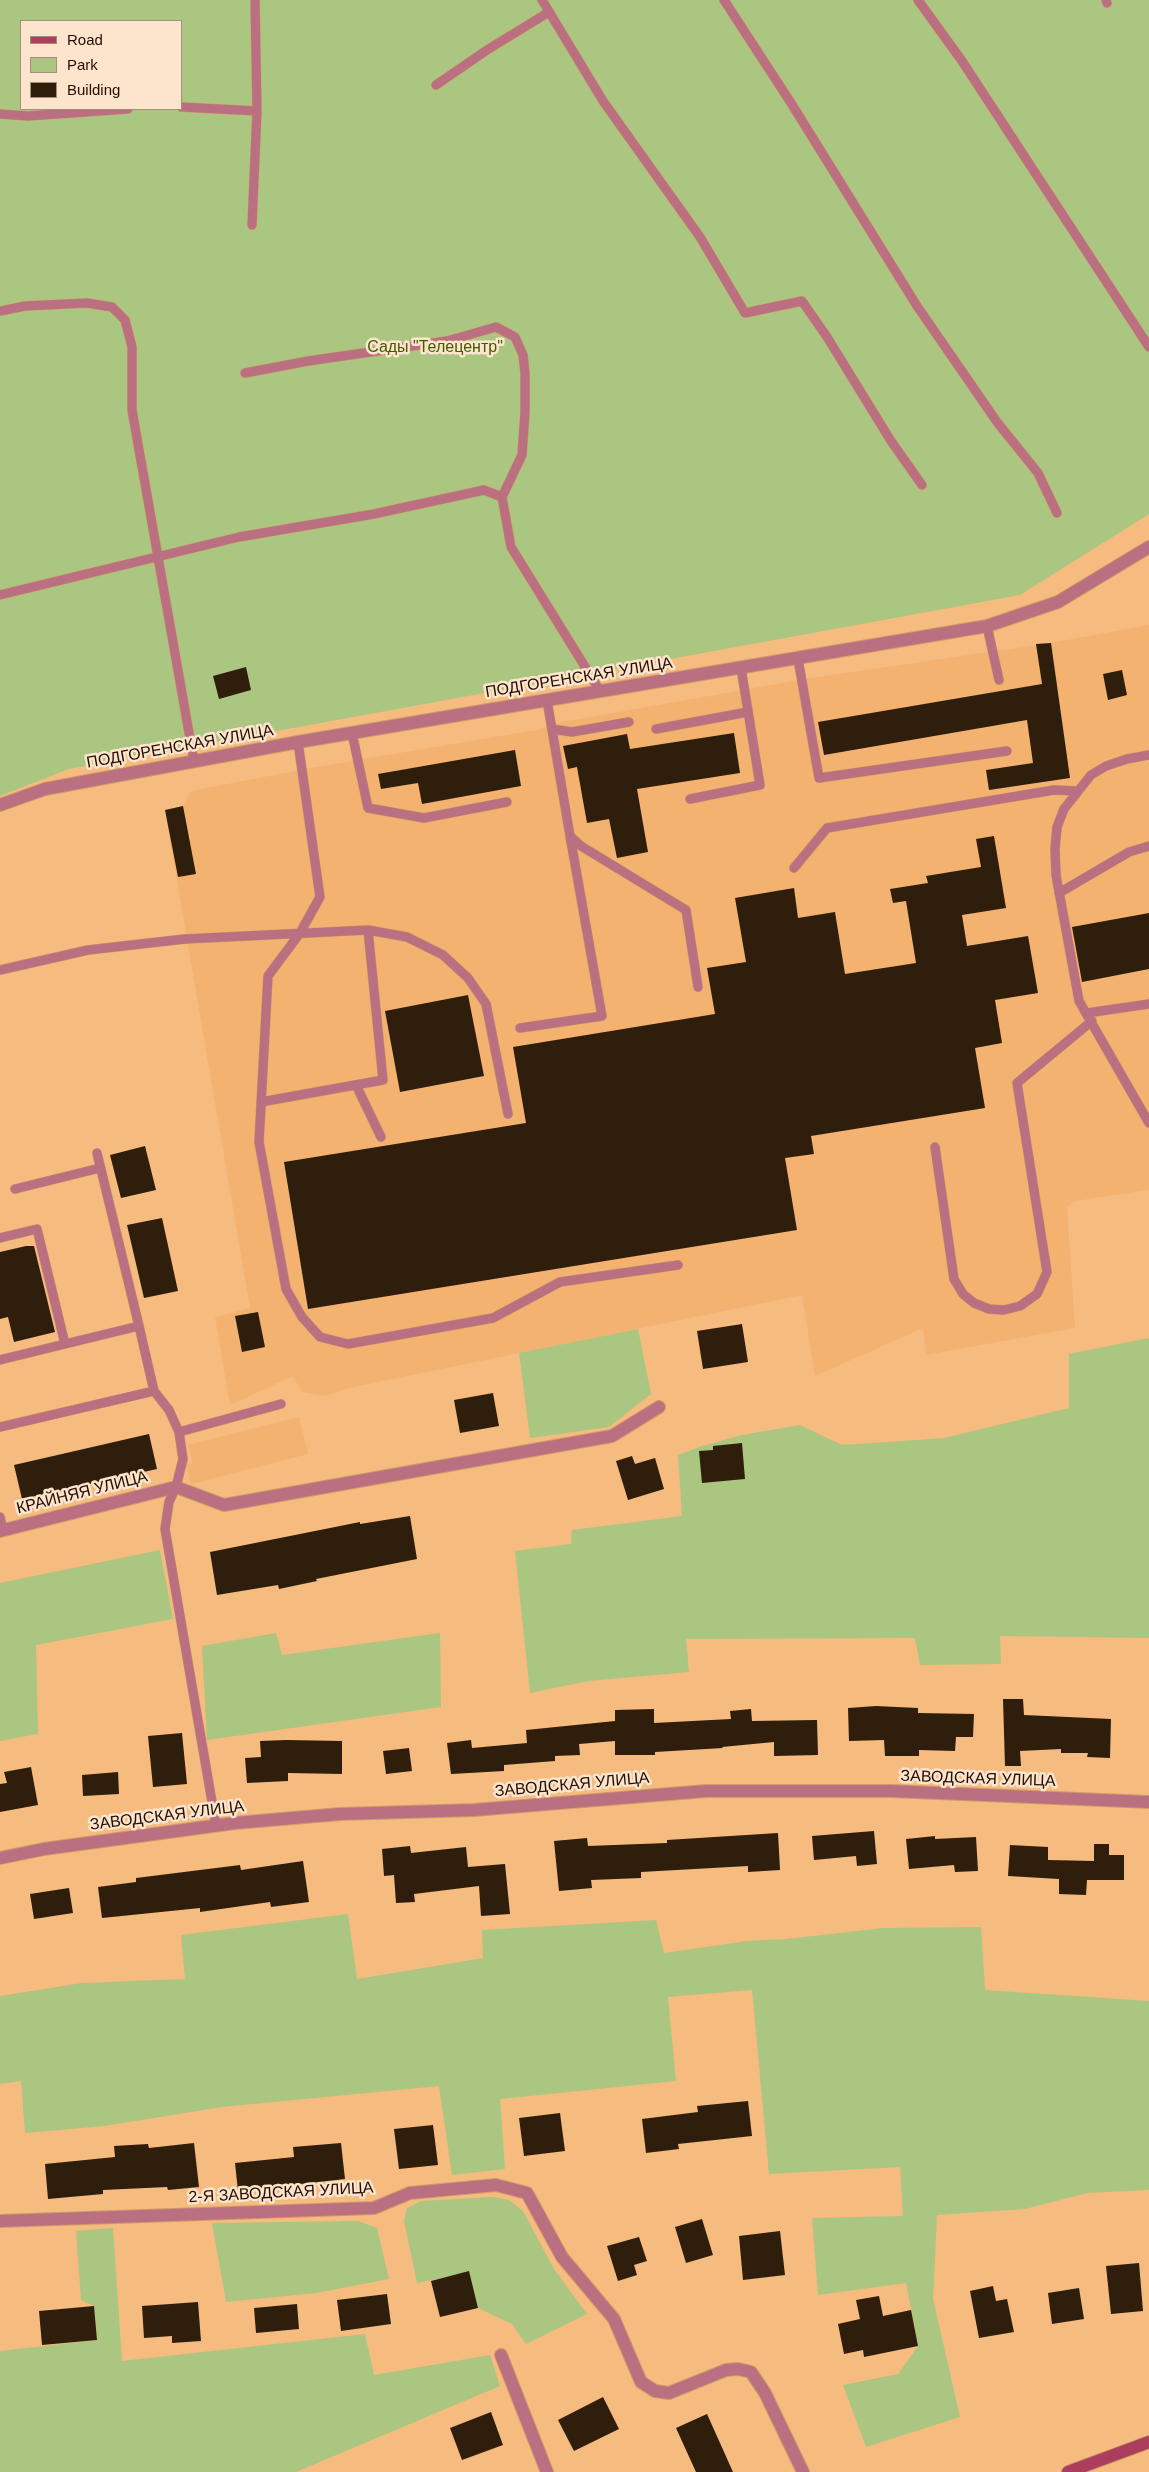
<!DOCTYPE html>
<meta charset="utf-8">
<style>
body{margin:0}
#map{position:relative;width:1149px;height:2472px;overflow:hidden;background:#f6bb7f;font-family:Arial,sans-serif}
canvas{display:block}
.legend{position:absolute;left:20px;top:20px;width:162px;height:90px;box-sizing:border-box;background:#fde4cd;border:1px solid #a68e7b;margin:0;padding:6px 9px;list-style:none;font-size:15px;color:#230e00}
.legend li{display:flex;align-items:center;gap:10px;height:25px}
.legend b{width:25px;border:1px solid #a68e7b}
</style>
<div id="map">
<canvas width="1149" height="2472"></canvas>
<ul class="legend">
<li><b style="height:6px;background:#ac3e5d"></b>Road</li>
<li><b style="height:14px;background:#abc681"></b>Park</li>
<li><b style="height:14px;background:#2f1e0b"></b>Building</li>
</ul>
</div>
<script>
const g = document.querySelector('canvas').getContext('2d');
g.lineJoin = 'round';
function fillPath(path, color) {
  g.fillStyle = color;
  g.fill(path, 'evenodd');
}
function toPath(rows) {
  const path = new Path2D();
  for (const r of rows) {
    path.moveTo(r[0], r[1]);
    for (let i = 2; i < r.length; i += 2) path.lineTo(r[i], r[i + 1]);
  }
  return path;
}
function stroke(path, color, width, dash) {
  g.strokeStyle = color;
  g.lineWidth = width;
  g.lineCap = dash ? 'butt' : 'round';
  g.setLineDash(dash || []);
  g.stroke(path);
}
function label(font, color, halo, rows, align = 'center') {
  g.font = font + ' Arial,sans-serif';
  g.lineWidth = 5;
  g.setLineDash([]);
  g.textBaseline = 'middle';
  g.strokeStyle = halo;
  g.fillStyle = color;
  for (const [text, x, y, turn = 0] of rows) {
    g.save();
    g.translate(x, y);
    g.rotate((+turn || 0) * Math.PI / 180);
    g.textAlign = isNaN(turn) ? turn : align;
    if (halo) g.strokeText(text, 0, 0);
    g.fillText(text, 0, 0);
    g.restore();
  }
}
const built = toPath([
 [1149,625,1149,1190,1075,1201,1067,1207,1075,1328,926,1355,923,1328,815,1376,802,1295,349,1388,325,1396,302,1392,293,1376,230,1405,215,1317,250,1308,165,810,183,806,191,791,311,768,536,730,562,722,811,678,1051,643],
 [299,1417,308,1454,191,1484,186,1465,193,1463,188,1445]
]);
const green = toPath([
 [0,0,1149,0,1149,514,1020,595,69,769,0,796],
 [21,21,181,21,181,109,21,109],
 [638,1329,651,1394,609,1427,530,1438,519,1353],
 [1149,1338,1149,1638,1000,1636,1001,1664,920,1665,915,1638,686,1639,689,1672,589,1681,530,1693,515,1551,571,1544,572,1530,682,1516,678,1455,702,1446,742,1435,800,1425,842,1445,944,1438,1069,1408,1069,1354],
 [160,1550,173,1619,36,1645,38,1734,0,1741,0,1583],
 [276,1633,282,1655,440,1633,441,1707,207,1740,202,1646],
 [348,1914,357,1979,483,1958,482,1930,656,1920,664,1953,747,1941,786,1939,884,1928,981,1927,985,1990,1149,2001,1149,2190,1087,2193,1025,2209,937,2215,933,2299,960,2417,866,2447,843,2385,898,2374,918,2346,906,2283,818,2295,812,2218,903,2216,900,2167,769,2174,752,1990,668,1997,676,2081,500,2099,505,2169,452,2175,439,2086,222,2107,104,2126,25,2133,21,2081,0,2084,0,1996,82,1983,185,1979,181,1935],
 [492,2197,509,2200,523,2211,554,2269,587,2314,526,2344,512,2324,478,2308,469,2272,417,2283,404,2221,407,2208,421,2201],
 [358,2221,377,2228,389,2279,316,2293,226,2302,212,2223],
 [113,2228,122,2361,365,2334,374,2375,490,2355,500,2386,296,2472,0,2472,0,2351,97,2340,94,2306,81,2300,76,2231]
]);
const building = toPath([
 [1051,643,1070,778,989,790,986,770,1033,763,1027,720,824,755,818,722,1042,684,1036,644],
 [246,667,251,690,219,699,213,676],
 [1122,670,1127,695,1108,700,1103,674],
 [734,733,740,773,637,789,648,852,617,858,609,819,587,823,577,767,568,769,563,746,627,734,630,749],
 [515,750,521,786,422,804,418,783,381,789,378,774],
 [183,806,196,874,178,877,165,810],
 [994,836,1006,908,962,915,967,946,1028,936,1038,993,995,1000,1002,1043,975,1048,985,1108,811,1136,814,1154,785,1158,797,1230,308,1309,284,1162,526,1123,513,1047,715,1014,707,968,746,962,735,898,794,888,798,918,835,912,845,974,916,963,906,901,893,903,890,889,928,883,926,876,981,867,976,839],
 [1149,913,1149,969,1082,982,1072,927],
 [468,995,484,1076,400,1092,385,1011],
 [145,1146,156,1190,121,1198,110,1155],
 [162,1218,178,1291,144,1298,127,1225],
 [26,1246,34,1246,55,1332,14,1342,8,1317,0,1319,0,1252],
 [258,1312,265,1347,242,1352,235,1316],
 [742,1324,748,1362,703,1369,697,1331],
 [493,1393,499,1426,460,1433,454,1400],
 [149,1434,157,1469,22,1499,14,1465],
 [742,1443,745,1479,702,1483,699,1451,713,1450,713,1446],
 [632,1456,635,1464,655,1458,664,1489,628,1500,616,1461],
 [410,1516,417,1559,316,1579,317,1581,279,1589,278,1585,217,1595,210,1552,360,1522,360,1524],
 [1003,1699,1023,1699,1024,1715,1111,1719,1110,1758,1087,1757,1088,1753,1061,1753,1061,1749,1020,1751,1021,1766,1005,1766],
 [876,1706,918,1708,918,1713,974,1714,973,1737,956,1737,955,1751,919,1750,919,1756,885,1756,884,1740,849,1741,848,1708],
 [654,1709,654,1723,731,1719,730,1711,751,1709,752,1721,817,1720,818,1755,774,1756,774,1742,722,1747,723,1748,655,1752,655,1755,615,1755,615,1741,579,1744,580,1755,555,1756,555,1761,504,1765,504,1771,451,1774,447,1743,471,1740,472,1748,527,1743,526,1730,615,1721,615,1710],
 [182,1733,187,1784,153,1787,148,1736],
 [286,1740,342,1741,342,1774,288,1773,288,1781,247,1783,245,1758,261,1757,260,1741],
 [409,1748,412,1771,386,1774,383,1751],
 [31,1767,38,1805,0,1812,0,1784,7,1783,4,1772],
 [118,1772,119,1794,83,1796,82,1775],
 [874,1831,877,1864,857,1866,856,1856,814,1860,812,1836],
 [778,1833,780,1870,748,1872,748,1866,641,1872,641,1878,591,1880,592,1888,559,1891,554,1841,587,1838,588,1846,667,1843,667,1840],
 [935,1836,935,1839,976,1837,978,1871,955,1872,954,1865,909,1869,906,1839],
 [1094,1844,1109,1844,1109,1855,1124,1855,1124,1880,1087,1880,1086,1895,1059,1894,1059,1879,1008,1876,1010,1845,1048,1847,1048,1860,1094,1861],
 [410,1846,411,1853,466,1847,468,1867,505,1864,510,1914,481,1916,479,1886,414,1894,415,1902,396,1903,394,1875,384,1876,382,1849],
 [303,1861,309,1902,271,1907,270,1902,200,1912,200,1908,102,1918,98,1887,136,1882,136,1878,240,1865,241,1870],
 [69,1888,73,1913,34,1919,30,1894],
 [748,2101,752,2136,678,2144,679,2149,646,2153,642,2119,698,2112,697,2106],
 [560,2113,565,2151,524,2156,519,2118],
 [433,2125,438,2165,399,2169,394,2129],
 [194,2143,199,2187,168,2190,167,2187,103,2190,103,2194,48,2199,45,2164,115,2157,114,2146,148,2144,149,2148],
 [341,2143,345,2179,238,2191,235,2163,294,2157,293,2147],
 [702,2219,713,2255,686,2263,675,2227],
 [780,2231,785,2275,743,2280,739,2236],
 [639,2237,647,2261,634,2265,637,2275,618,2281,607,2246],
 [1139,2263,1143,2311,1111,2314,1106,2266],
 [469,2271,478,2308,440,2317,431,2281],
 [993,2286,996,2301,1007,2299,1014,2332,979,2338,970,2291],
 [1079,2288,1084,2319,1052,2324,1048,2293],
 [387,2294,391,2324,341,2331,337,2300],
 [879,2296,883,2316,911,2310,918,2346,864,2357,863,2350,844,2354,838,2324,860,2319,856,2300],
 [198,2302,201,2341,172,2343,172,2336,144,2338,142,2306],
 [297,2304,299,2329,256,2333,254,2308],
 [94,2306,97,2340,42,2345,39,2311],
 [603,2397,619,2429,574,2451,558,2420],
 [491,2412,503,2445,462,2460,450,2428],
 [707,2414,733,2472,696,2472,676,2428]
]);
const service = toPath([
 [542,0,603,101,700,237,745,313,802,301,827,337,891,441,922,485],
 [724,0,791,103,917,306,997,422,1038,473,1057,513],
 [918,0,962,61,1149,347],
 [1106,0,1107,3],
 [436,85,487,50,549,12],
 [181,107,257,111],
 [0,114,28,116,128,109],
 [252,225,257,111,255,0],
 [0,311,25,306,87,303,112,307,125,320,132,347,132,410,194,761],
 [245,373,308,361,447,341,496,327,515,337,523,355,525,373,525,412,522,455,502,497,511,547,600,691],
 [0,595,239,537,374,514,484,490,502,497],
 [987,626,999,680],
 [798,659,819,778,1007,751],
 [547,700,570,836,581,846,686,910,698,987],
 [552,729,572,732,629,722],
 [656,729,748,712],
 [352,733,368,808,424,818,507,802],
 [298,742,320,897,300,933,268,976,259,1142,286,1289,302,1317,320,1337,348,1344,493,1318,560,1282,678,1265],
 [1149,755,1127,759,1106,766,1091,775,1064,809,1057,827,1055,849,1056,875,1079,1001,1149,1123],
 [690,799,760,785,741,668],
 [794,868,827,828,1054,790,1077,791],
 [1059,893,1129,852,1149,846],
 [0,970,88,950,185,939,368,930,407,937,443,955,468,978,486,1004,508,1114],
 [1087,1013,1149,1004],
 [520,1028,602,1016,570,836],
 [356,1085,381,1137],
 [261,1102,383,1080,368,930],
 [935,1147,954,1279,963,1294,974,1303,989,1309,1004,1310,1020,1306,1037,1294,1047,1272,1017,1083,1092,1021],
 [97,1153,139,1326],
 [15,1189,100,1168],
 [0,1238,37,1229,65,1344,0,1360],
 [65,1344,139,1326,154,1391],
 [0,1427,154,1391,169,1410,179,1432,183,1459,176,1487,169,1502,165,1529,216,1825],
 [179,1432,281,1404],
 [0,1517,3,1530]
]);
const minor = toPath([
 [0,1531,176,1487,224,1505,612,1436,659,1407],
 [0,1858,44,1849,235,1823,340,1814,474,1810,706,1791,891,1791,1149,1802],
 [0,2221,374,2208,410,2193,496,2185,527,2193,562,2257,614,2319,641,2382,655,2391,669,2393,726,2370,738,2369,751,2372,765,2393,803,2472],
 [501,2355,547,2472]
]);
const tertiary = toPath([
 [0,805,45,789,298,742,987,626,1058,602,1149,547]
]);
const secondary = toPath([
 [1068,2472,1149,2442]
]);
const parkNames = [
 ["Сады \"Телецентр\"",435,348]
];
const streetNames = [
 ["ПОДГОРЕНСКАЯ УЛИЦА",579,678,-9],
 ["ПОДГОРЕНСКАЯ УЛИЦА",180,747,-10],
 ["КРАЙНЯЯ УЛИЦА",82,1493,-14],
 ["ЗАВОДСКАЯ УЛИЦА",978,1779,2],
 ["ЗАВОДСКАЯ УЛИЦА",572,1785,-5],
 ["ЗАВОДСКАЯ УЛИЦА",167,1816,-7],
 ["2-Я ЗАВОДСКАЯ УЛИЦА",281,2193,-3]
];
fillPath(built, '#f3b270');
fillPath(green, '#abc681');
fillPath(building, '#2f1e0b');
stroke(service, '#d09c68', 10);
stroke(minor, '#d09c68', 14);
stroke(tertiary, '#d09c68', 14);
stroke(secondary, '#d09c68', 14);
stroke(service, '#ba7080', 9);
stroke(minor, '#ba7080', 12);
stroke(tertiary, '#ba7080', 12);
stroke(secondary, '#ac3e5d', 12);
label('16px', '#435c02', '#fde4cd', parkNames);
label('16px', '#230e00', '#fde4cd', streetNames);
</script>
